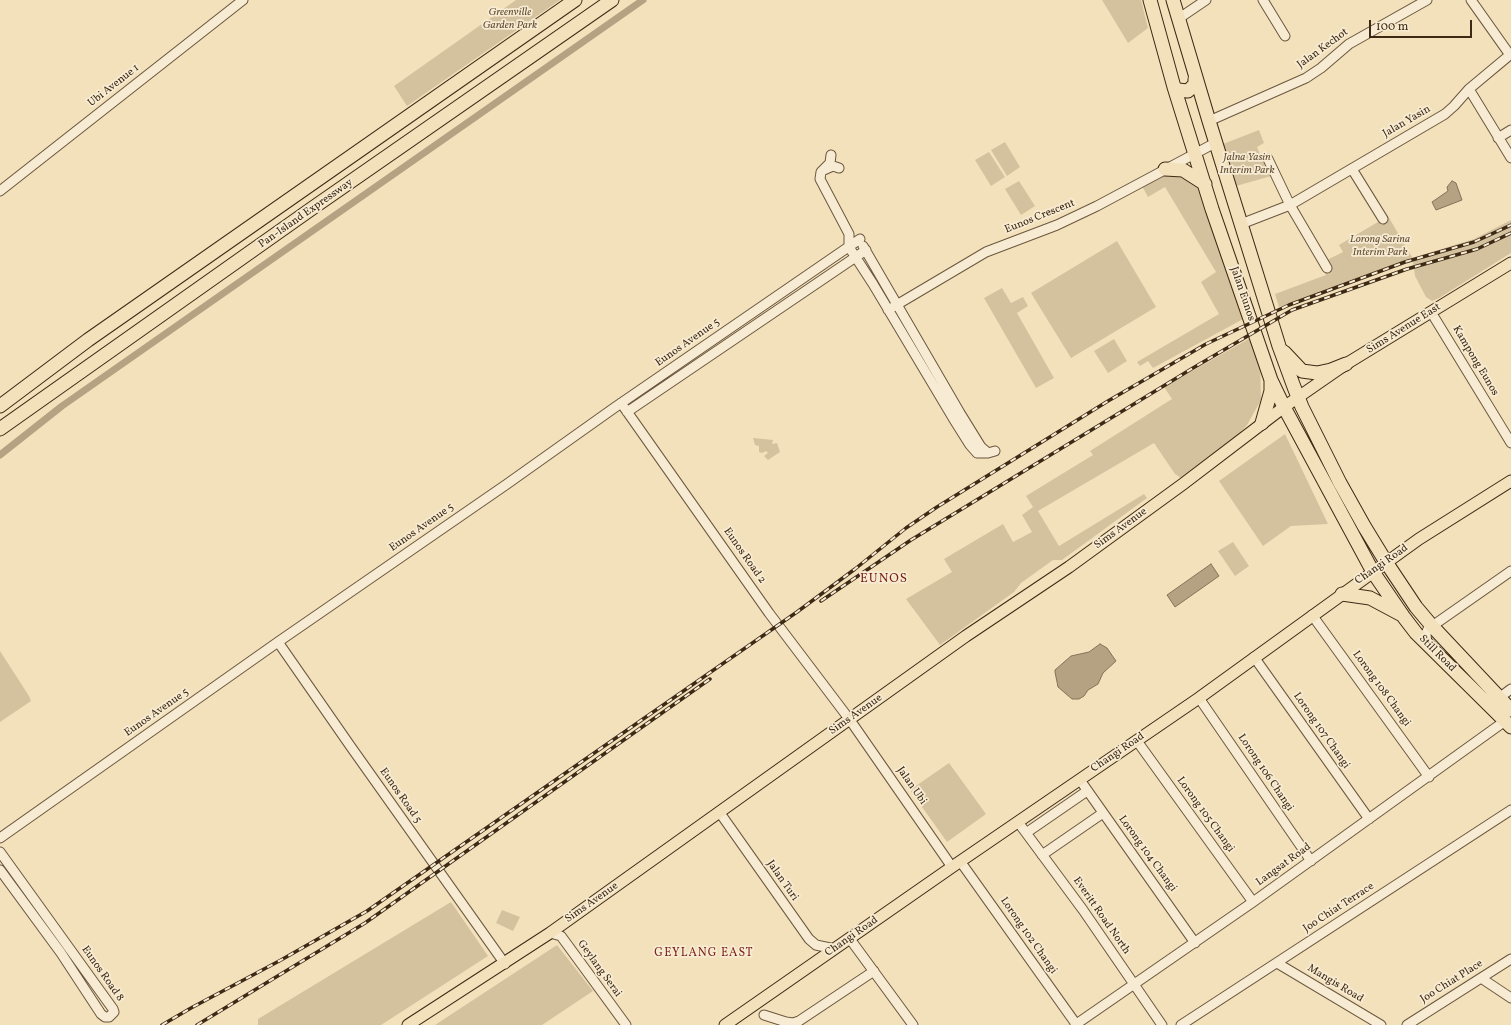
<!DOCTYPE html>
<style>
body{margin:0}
#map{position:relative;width:1511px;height:1025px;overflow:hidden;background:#f3e1bc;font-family:Vollkorn,serif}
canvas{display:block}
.scale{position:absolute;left:1369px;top:20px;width:103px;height:18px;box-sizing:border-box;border:2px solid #3e2914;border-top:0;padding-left:5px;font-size:12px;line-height:14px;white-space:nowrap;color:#3e2914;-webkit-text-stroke:3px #f7ecd3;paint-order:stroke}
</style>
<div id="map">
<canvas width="1511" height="1025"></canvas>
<div class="scale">100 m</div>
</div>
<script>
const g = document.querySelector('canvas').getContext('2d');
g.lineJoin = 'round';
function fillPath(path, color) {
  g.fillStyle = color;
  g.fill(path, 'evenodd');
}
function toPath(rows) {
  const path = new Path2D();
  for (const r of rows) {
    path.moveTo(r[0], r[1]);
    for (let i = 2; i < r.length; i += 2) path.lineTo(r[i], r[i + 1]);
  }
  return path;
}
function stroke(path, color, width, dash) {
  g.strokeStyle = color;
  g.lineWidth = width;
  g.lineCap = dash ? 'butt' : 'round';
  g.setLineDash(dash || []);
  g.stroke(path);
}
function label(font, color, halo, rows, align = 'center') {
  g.font = font + ' Vollkorn,serif';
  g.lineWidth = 3.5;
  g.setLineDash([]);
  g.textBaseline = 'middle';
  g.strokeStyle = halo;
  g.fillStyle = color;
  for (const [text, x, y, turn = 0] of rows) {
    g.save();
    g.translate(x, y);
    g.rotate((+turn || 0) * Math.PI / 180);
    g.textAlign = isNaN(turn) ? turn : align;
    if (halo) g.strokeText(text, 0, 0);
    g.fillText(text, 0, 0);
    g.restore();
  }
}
const green = toPath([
 [516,0,560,0,407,106,394,86],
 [1102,0,1141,0,1148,28,1128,43],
 [1259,130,1264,143,1257,147,1263,161,1267,159,1275,175,1236,186,1223,144],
 [1005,142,1020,167,1007,176,991,150],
 [989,152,1005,177,991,186,975,160],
 [1169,171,1176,171,1199,185,1245,318,1153,368,1148,361,1140,366,1137,362,1219,314,1201,282,1216,272,1165,187,1148,197,1142,186],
 [1019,181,1035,206,1021,215,1005,189],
 [1388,216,1413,259,1279,307,1275,294,1326,275,1321,263,1343,252,1339,245],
 [1511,220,1511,253,1439,298,1432,301,1426,297,1415,276,1413,262,1422,255,1474,239],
 [1117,241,1156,307,1071,358,1031,293],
 [1002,288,1011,303,1023,297,1028,306,1017,313,1054,378,1036,388,984,298],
 [1252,337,1260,358,1261,400,1247,425,1231,443,1181,478,1175,474,1154,443,1038,511,1059,546,1144,494,1147,498,1062,560,1053,560,1021,583,1014,592,940,645,906,599,952,572,944,559,1003,524,1013,542,1032,532,1022,515,1033,507,1026,496,1093,455,1090,451,1172,399,1164,387],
 [1114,339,1127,361,1108,373,1094,351],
 [1285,434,1328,524,1291,526,1263,546,1219,481],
 [753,438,773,440,772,444,777,443,780,452,768,460,764,456,768,453,766,451,762,453,759,452,759,446,755,445],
 [1233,542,1249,566,1235,576,1218,551],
 [0,651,29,696,31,701,0,722],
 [949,763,986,814,947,842,910,790],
 [451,902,488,956,381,1025,258,1025,258,1019],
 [502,910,520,917,513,931,496,923],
 [557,945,593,991,542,1025,435,1025]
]);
const water = toPath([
 [1452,181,1456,183,1462,200,1436,210,1432,202,1448,191,1447,187,1452,181],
 [1211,564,1219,576,1175,607,1167,595,1211,564],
 [1100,644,1107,648,1116,661,1103,673,1098,684,1088,690,1084,696,1079,699,1072,699,1058,687,1055,672,1055,670,1071,656,1089,652,1100,644]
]);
const canal = toPath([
 [0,455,62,406,643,0]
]);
const minor = toPath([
 [1263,0,1285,36],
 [1471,0,1510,55],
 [1178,19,1206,0],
 [1469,89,1511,158],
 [1209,121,1306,78,1321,68,1349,44,1427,0],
 [1498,138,1511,130],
 [831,155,830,163,821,172,820,179,849,234,849,247,873,284,953,418,970,445,977,453,988,453,995,451],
 [1268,159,1290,205,1327,268],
 [1352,169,1383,219],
 [824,170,833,166,839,168],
 [0,191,243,0],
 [1241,224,1290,205,1445,114,1454,106,1469,89,1511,54],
 [863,246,960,413,981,447,988,453],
 [888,310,986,252,1057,225,1097,206,1215,143],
 [1431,312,1511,443],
 [621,403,769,613,850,720,952,867],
 [627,412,866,250],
 [1312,615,1429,777],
 [278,642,351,747,505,964],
 [1427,644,1426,634,1428,629,1511,571],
 [1254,657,1369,819],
 [1199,698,1311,861],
 [1499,698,1511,689],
 [1137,741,1253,902],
 [1080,780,1195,943],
 [720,813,809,939,816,945,835,949],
 [1018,822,1083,910,1162,1025],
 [1026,833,1087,791],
 [0,838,278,642,507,484,614,408,860,239],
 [0,852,113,1009,114,1012,109,1017,105,1017,101,1014,61,953,0,870],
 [1042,855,1103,813],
 [960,861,1076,1024],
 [550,933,561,936,626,1025],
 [850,939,913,1025],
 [1277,963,1381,1025],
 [1481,978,1511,998],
 [764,1015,786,1022,793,1023,799,1021,874,971],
 [1075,1025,1253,902,1505,721],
 [1181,1025,1511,810],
 [1407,1025,1511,959]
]);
const major = toPath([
 [408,1025,550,933,966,636,1069,567,1183,484,1284,407,1346,364,1511,263],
 [725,1025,952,867,1199,698,1419,539,1511,481]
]);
const highway = toPath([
 [1150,0,1174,87,1212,209,1271,380,1284,407,1373,572,1403,616,1416,633,1511,727],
 [1173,0,1209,121,1279,346,1294,387,1302,407,1340,483,1364,526,1386,562,1416,607,1432,626,1511,710],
 [1174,87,1178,90,1188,91,1195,84,1195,79],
 [1165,169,1183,170,1205,184],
 [1284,352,1302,371,1317,373,1331,370,1346,364],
 [0,406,88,340,575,0],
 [1262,423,1271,391,1271,380],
 [0,429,314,207,612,0],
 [1342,594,1370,598,1400,614]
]);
const rail = toPath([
 [821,601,911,540,1193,368,1292,310,1407,269,1477,249,1511,233],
 [162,1025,191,1008,281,960,367,911,797,612,855,569,906,528,937,507,1108,401,1206,344,1289,305,1405,262,1474,242,1511,225],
 [197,1025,365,923,710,679]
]);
const parkNames = [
 ["Greenville",510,13],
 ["Garden Park",510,26],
 ["Jalna Yasin",1247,158],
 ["Interim Park",1247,171],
 ["Lorong Sarina",1380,240],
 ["Interim Park",1380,253]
];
const streetNames = [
 ["Jalan Kechot",1323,49,-36],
 ["Ubi Avenue 1",114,86,-38],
 ["Jalan Yasin",1407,122,-30],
 ["Pan-Island Expressway",306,214,-35],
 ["Eunos Crescent",1040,217,-22],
 ["Jalan Eunos",1242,294,71],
 ["Sims Avenue East",1404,329,-32],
 ["Eunos Avenue 5",688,343,-35],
 ["Kampong Eunos",1475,361,59],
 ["Eunos Avenue 5",422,528,-35],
 ["Sims Avenue",1121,529,-36],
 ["Eunos Road 2",744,556,55],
 ["Changi Road",1382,565,-35],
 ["Still Road",1437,654,45],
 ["Lorong 108 Changi",1381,689,54],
 ["Eunos Avenue 5",157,713,-35],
 ["Sims Avenue",856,715,-35],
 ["Lorong 107 Changi",1321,731,55],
 ["Changi Road",1118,753,-34],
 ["Lorong 106 Changi",1265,773,56],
 ["Jalan Ubi",911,786,55],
 ["Eunos Road 5",400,796,55],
 ["Lorong 105 Changi",1205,815,54],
 ["Lorong 104 Changi",1147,854,54],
 ["Langsat Road",1284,865,-36],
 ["Jalan Turi",782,881,55],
 ["Sims Avenue",592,903,-35],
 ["Joo Chiat Terrace",1339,908,-33],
 ["Everitt Road North",1101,916,55],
 ["Lorong 102 Changi",1028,936,55],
 ["Changi Road",852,937,-35],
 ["Geylang Serai",599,969,54],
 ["Eunos Road 8",102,974,55],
 ["Joo Chiat Place",1452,982,-32],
 ["Mangis Road",1335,984,31]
];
const neighbourhoodNames = [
 ["GEYLANG EAST",704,954]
];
const quarterNames = [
 ["EUNOS",884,580]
];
fillPath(green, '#d4c29f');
fillPath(water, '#b5a283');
stroke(water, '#857257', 1);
stroke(canal, '#b5a283', 7);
stroke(minor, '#6b573e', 11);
stroke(major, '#3e2914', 13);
stroke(highway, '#3e2914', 15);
stroke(minor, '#f7ecd3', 9);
stroke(major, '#f3e1bc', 11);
stroke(highway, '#f3e1bc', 13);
stroke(rail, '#3e2914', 3.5);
stroke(rail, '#f7ecd3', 2, [6]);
label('italic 11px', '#644f37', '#f7ecd3', parkNames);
label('11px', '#3e2914', '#f7ecd3', streetNames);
g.letterSpacing = '1px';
label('12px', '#7a1f14', '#f7ecd3', neighbourhoodNames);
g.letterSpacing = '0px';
g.letterSpacing = '1px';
label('13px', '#7a1f14', '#f7ecd3', quarterNames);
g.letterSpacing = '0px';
</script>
